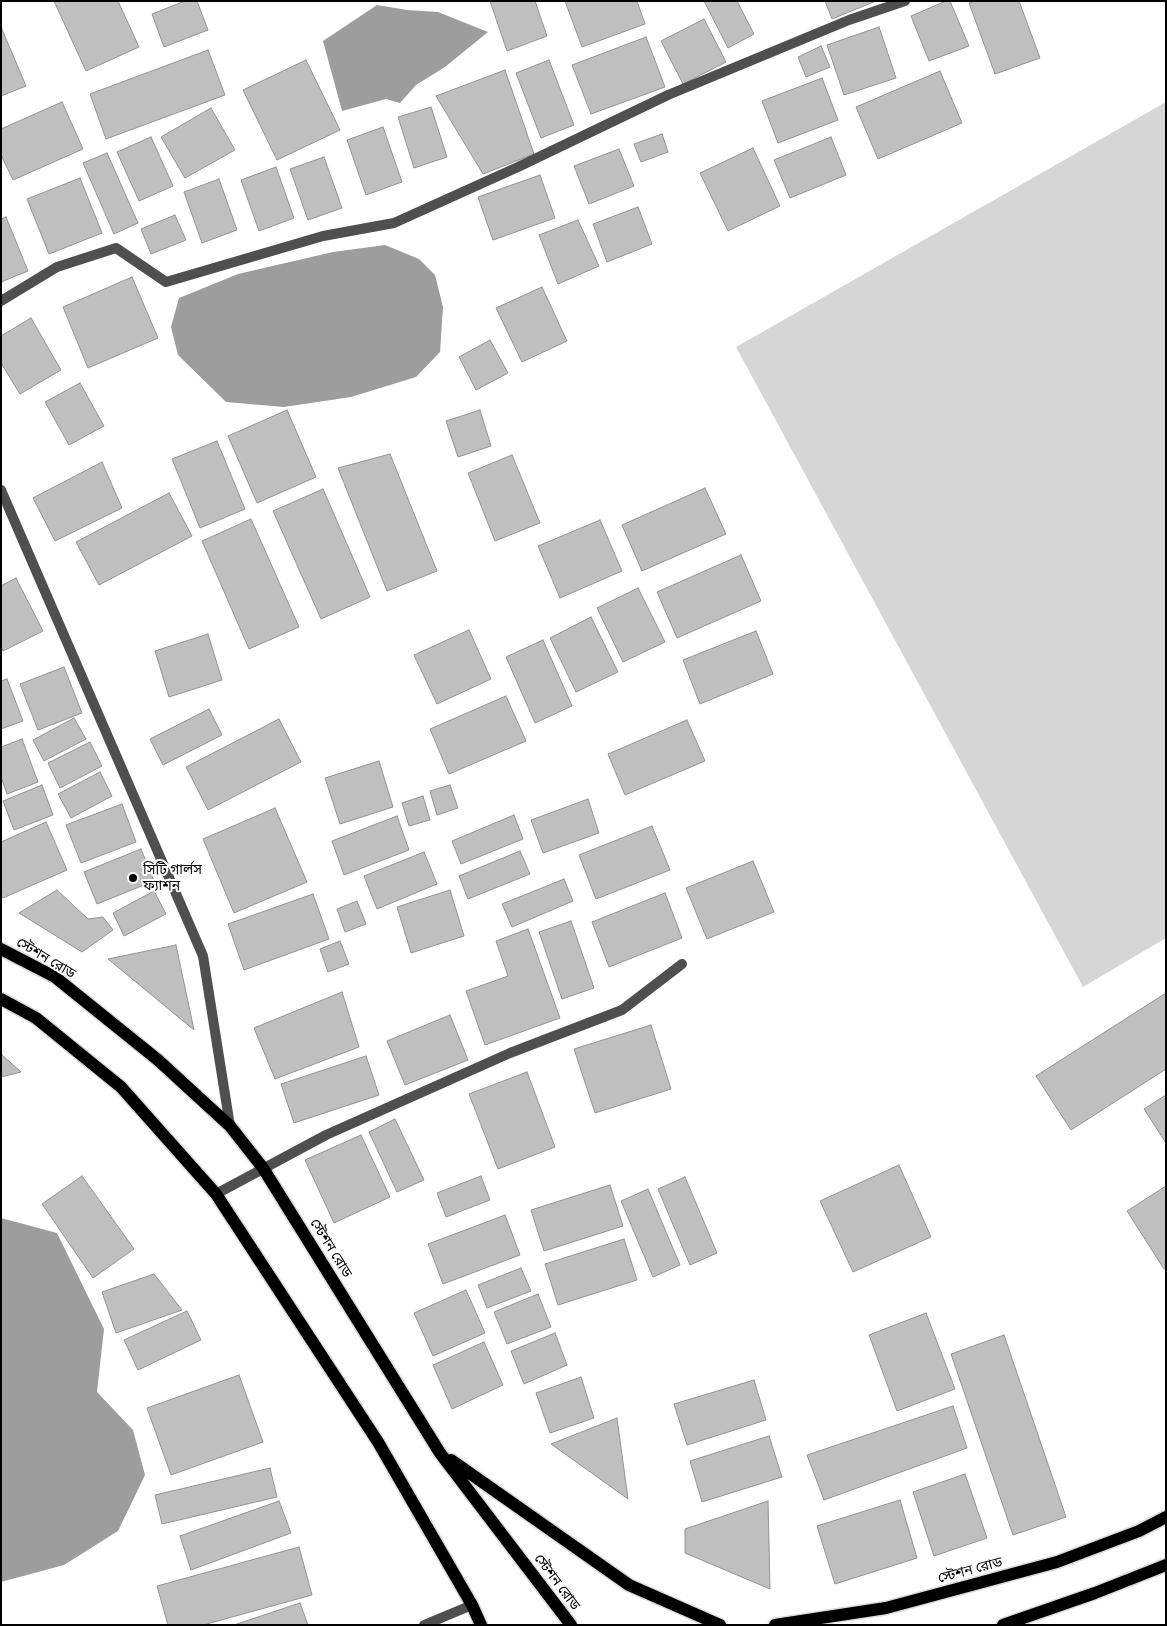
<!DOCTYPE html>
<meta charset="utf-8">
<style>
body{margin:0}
#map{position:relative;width:1167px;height:1626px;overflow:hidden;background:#fff;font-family:"Public Sans",sans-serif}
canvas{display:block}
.frame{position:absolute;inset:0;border:2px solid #000;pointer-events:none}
</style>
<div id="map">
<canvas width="1167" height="1626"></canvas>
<div class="frame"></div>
</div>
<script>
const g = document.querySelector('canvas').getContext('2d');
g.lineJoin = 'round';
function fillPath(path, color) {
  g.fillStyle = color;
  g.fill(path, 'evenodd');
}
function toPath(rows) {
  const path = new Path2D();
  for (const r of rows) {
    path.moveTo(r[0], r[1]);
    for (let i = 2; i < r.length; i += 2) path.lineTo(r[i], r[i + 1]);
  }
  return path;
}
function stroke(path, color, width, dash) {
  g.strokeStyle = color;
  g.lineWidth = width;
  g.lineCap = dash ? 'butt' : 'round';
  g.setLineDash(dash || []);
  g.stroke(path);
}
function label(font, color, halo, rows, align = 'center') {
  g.font = font + ' "Public Sans","Noto Sans Bengali",sans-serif';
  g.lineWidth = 4;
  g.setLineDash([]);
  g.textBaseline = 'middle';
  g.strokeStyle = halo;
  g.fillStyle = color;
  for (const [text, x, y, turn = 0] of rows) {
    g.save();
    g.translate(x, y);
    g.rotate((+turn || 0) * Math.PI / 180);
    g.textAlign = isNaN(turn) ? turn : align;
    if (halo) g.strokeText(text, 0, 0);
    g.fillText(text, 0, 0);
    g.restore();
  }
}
const green = toPath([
 [1166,102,1166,938,1083,987,736,347]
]);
const water = toPath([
 [377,5,407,10,438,12,488,32,445,67,416,85,400,103,386,99,342,111,323,41],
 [385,245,419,259,435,275,443,307,440,352,416,377,351,397,284,407,226,402,178,355,171,327,179,298,238,274,333,252],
 [1,1218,57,1233,104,1329,97,1392,133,1430,145,1475,118,1531,64,1565,1,1582]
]);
const building = toPath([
 [54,1,118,1,139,47,86,71,54,1],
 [185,1,197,1,208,30,164,47,152,14,185,1],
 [490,1,535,1,547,36,507,51,490,1],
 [565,1,637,1,645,24,582,47,565,1],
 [704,1,737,1,754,34,728,48,704,1],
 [825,1,876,1,832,19,825,1],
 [946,1,950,1,969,46,929,61,911,16,946,1],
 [974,1,1019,1,1040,58,995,74,969,3,974,1],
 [704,19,726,62,683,84,661,41,704,19],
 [1,27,26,86,1,96,1,27],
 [879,27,896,78,844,95,827,45,879,27],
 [646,37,665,87,591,114,572,65,646,37],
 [821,46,830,67,806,77,798,57,821,46],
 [208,50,225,95,106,139,90,94,208,50],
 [306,60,340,130,277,160,243,90,306,60],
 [549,60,574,125,541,138,516,73,549,60],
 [505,70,534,154,483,174,436,96,505,70],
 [940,71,962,123,878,159,856,107,940,71],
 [822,78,838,120,778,143,762,101,822,78],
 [62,102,83,149,13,180,1,155,1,129,62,102],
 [431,107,447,157,414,168,398,117,431,107],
 [211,108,235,150,185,178,161,137,211,108],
 [383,127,402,182,366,195,347,140,383,127],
 [662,134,668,152,641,162,634,144,662,134],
 [151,137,173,186,139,201,117,152,151,137],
 [831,137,846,175,790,198,774,160,831,137],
 [753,148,780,206,728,231,700,173,753,148],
 [619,149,634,186,589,204,574,166,619,149],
 [107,153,138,223,114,234,83,163,107,153],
 [324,157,342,208,308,220,290,169,324,157],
 [276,167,294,218,259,231,241,180,276,167],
 [540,175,555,218,493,240,478,197,540,175],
 [80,178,102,233,49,254,27,199,80,178],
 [219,179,237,230,202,243,184,192,219,179],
 [638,207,652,244,607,262,593,224,638,207],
 [175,215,186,240,151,254,141,229,175,215],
 [6,217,28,271,1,282,1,219,6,217],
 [578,220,599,266,558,284,539,235,578,220],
 [132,277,158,338,88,368,63,307,132,277],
 [542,287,567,341,522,362,496,308,542,287],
 [31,318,61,370,20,394,1,363,1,336,31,318],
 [490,340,508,373,476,390,459,357,490,340],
 [80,383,104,426,69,445,45,402,80,383],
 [287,410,316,477,257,503,228,436,287,410],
 [480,410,491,446,458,457,446,421,480,410],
 [217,441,245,509,200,528,172,459,217,441],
 [390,454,437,571,387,591,338,468,390,454],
 [512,455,540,523,495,541,468,473,512,455],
 [102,462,122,508,55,541,33,498,102,462],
 [705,488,726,534,642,571,622,525,705,488],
 [323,489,370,597,321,619,273,511,323,489],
 [169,493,192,536,99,585,76,542,169,493],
 [251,519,299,627,249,649,202,541,251,519],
 [600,520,622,571,560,598,538,546,600,520],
 [741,555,761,601,677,638,657,592,741,555],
 [16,578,43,631,3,651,1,647,1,586,16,578],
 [638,588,665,642,623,662,597,608,638,588],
 [591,617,618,672,576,692,550,638,591,617],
 [469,630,491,679,437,704,414,655,469,630],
 [756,631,773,674,700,704,683,660,756,631],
 [208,634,222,680,169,697,155,651,208,634],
 [543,640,572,706,535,723,506,657,543,640],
 [64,667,82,713,38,730,20,684,64,667],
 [7,679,23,721,1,729,1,681,7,679],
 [506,696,526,741,449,774,430,729,506,696],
 [209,709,222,735,163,765,150,739,209,709],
 [74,718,86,739,44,761,33,740,74,718],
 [279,719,301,762,208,810,186,767,279,719],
 [687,720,705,761,625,795,608,754,687,720],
 [22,739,38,782,7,794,1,777,1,747,22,739],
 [90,742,102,766,60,788,48,763,90,742],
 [379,761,393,807,340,824,325,778,379,761],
 [100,772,112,796,71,818,58,794,100,772],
 [42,785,53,815,14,830,3,801,42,785],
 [450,785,458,808,437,815,430,791,450,785],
 [423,796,430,820,409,826,402,803,423,796],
 [588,799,599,833,543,853,531,820,588,799],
 [122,804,136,842,81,863,66,825,122,804],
 [275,808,307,882,234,913,203,839,275,808],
 [514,815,523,839,461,864,452,841,514,815],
 [397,816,409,850,344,875,332,841,397,816],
 [46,822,67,870,3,898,1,896,1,842,46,822],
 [652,826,670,870,596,899,579,855,652,826],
 [141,849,154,881,97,904,84,872,141,849],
 [520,851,530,874,468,899,459,876,520,851],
 [424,852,437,884,377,909,364,876,424,852],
 [753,861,774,912,707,939,686,888,753,861],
 [564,879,573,901,512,927,502,904,564,879],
 [57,890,88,919,103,917,113,930,82,952,19,913,57,890],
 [450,890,464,936,411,953,397,907,450,890],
 [154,891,166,914,124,936,113,913,154,891],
 [665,893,682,938,609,967,592,922,665,893],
 [313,894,329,939,244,970,228,924,313,894],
 [357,901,366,924,345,932,337,909,357,901],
 [571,921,594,988,562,999,539,932,571,921],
 [528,929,560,1018,485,1045,466,991,508,976,496,941,528,929],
 [340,941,349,964,328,972,320,949,340,941],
 [176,945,194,1030,108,959,176,945],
 [342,992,359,1047,275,1079,254,1028,342,992],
 [1166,993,1166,1069,1071,1130,1036,1076,1166,993],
 [450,1015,468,1060,405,1085,387,1041,450,1015],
 [651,1025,671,1089,595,1113,574,1049,651,1025],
 [1,1054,21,1072,1,1077,1,1054],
 [366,1056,379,1095,294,1123,281,1084,366,1056],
 [527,1072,555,1147,498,1169,469,1094,527,1072],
 [1166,1095,1166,1143,1144,1109,1166,1095],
 [395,1119,424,1180,397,1192,369,1132,395,1119],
 [361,1135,390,1197,334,1223,305,1160,361,1135],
 [899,1165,931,1237,853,1272,820,1201,899,1165],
 [82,1176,134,1249,93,1278,42,1204,82,1176],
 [481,1176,490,1200,446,1217,437,1193,481,1176],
 [685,1177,717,1253,690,1265,658,1189,685,1177],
 [610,1185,623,1226,544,1251,531,1210,610,1185],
 [1166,1186,1166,1268,1164,1269,1127,1211,1166,1186],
 [648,1189,680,1265,653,1277,621,1201,648,1189],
 [505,1215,520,1255,443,1284,428,1244,505,1215],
 [624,1239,637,1280,558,1305,545,1264,624,1239],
 [521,1268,531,1291,487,1308,478,1285,521,1268],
 [154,1274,182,1310,116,1333,102,1292,154,1274],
 [466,1290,485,1333,433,1356,414,1313,466,1290],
 [538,1294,551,1327,507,1344,494,1312,538,1294],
 [187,1311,201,1340,138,1370,124,1340,187,1311],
 [926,1313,955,1389,897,1411,869,1335,926,1313],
 [555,1333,567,1365,524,1384,511,1351,555,1333],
 [1004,1335,1066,1517,1013,1535,951,1354,1004,1335],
 [484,1342,503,1385,452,1409,433,1365,484,1342],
 [239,1375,263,1442,171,1475,147,1408,239,1375],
 [581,1377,594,1418,550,1433,536,1393,581,1377],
 [754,1380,766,1420,687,1445,674,1404,754,1380],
 [953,1406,967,1448,824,1500,807,1455,953,1406],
 [617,1418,628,1499,551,1444,617,1418],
 [769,1436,782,1477,702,1502,690,1461,769,1436],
 [270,1468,277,1497,162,1524,155,1495,270,1468],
 [965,1474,987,1538,934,1556,913,1492,965,1474],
 [900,1500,917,1558,835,1584,817,1526,900,1500],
 [279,1501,291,1533,191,1570,180,1536,279,1501],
 [768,1501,770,1589,685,1553,685,1529,768,1501],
 [299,1547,312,1595,203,1625,168,1625,157,1586,299,1547],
 [300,1603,308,1625,234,1625,300,1603]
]);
const street = toPath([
 [1,301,57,267,116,248,166,282,323,236,394,223,518,167,668,95,849,20,905,1],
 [1,490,203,956,230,1126],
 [216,1194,326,1135,510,1053,622,1010,682,964],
 [424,1625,472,1605]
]);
const primary = toPath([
 [1,949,55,977,158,1060,230,1126,263,1168,440,1453,571,1625],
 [1,999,36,1018,121,1087,216,1194,378,1442,472,1605,481,1625],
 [451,1460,629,1585,720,1625],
 [775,1625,886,1608,1057,1562,1139,1531,1166,1517],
 [1003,1625,1095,1593,1166,1565]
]);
const markers = [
 [133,878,5,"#000"]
];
const poiNames = [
 ["সিটি গার্লস",143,870],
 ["ফ্যাশন",143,886]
];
const streetNames = [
 ["স্টেশন রোড",46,958,31],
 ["স্টেশন রোড",331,1248,58],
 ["স্টেশন রোড",970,1570,-15],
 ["স্টেশন রোড",557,1582,53]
];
fillPath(green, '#d6d6d6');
fillPath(water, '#9d9d9d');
fillPath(building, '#bfbfbf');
stroke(building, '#939393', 1);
stroke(primary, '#dbdbdb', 15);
stroke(street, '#4f4f4f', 10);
stroke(primary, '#000', 12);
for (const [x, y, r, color] of markers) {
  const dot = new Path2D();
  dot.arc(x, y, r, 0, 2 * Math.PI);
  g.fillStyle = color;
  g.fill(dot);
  stroke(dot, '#fff', 2);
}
label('14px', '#000', '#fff', poiNames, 'left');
label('14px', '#000', '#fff', streetNames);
</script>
